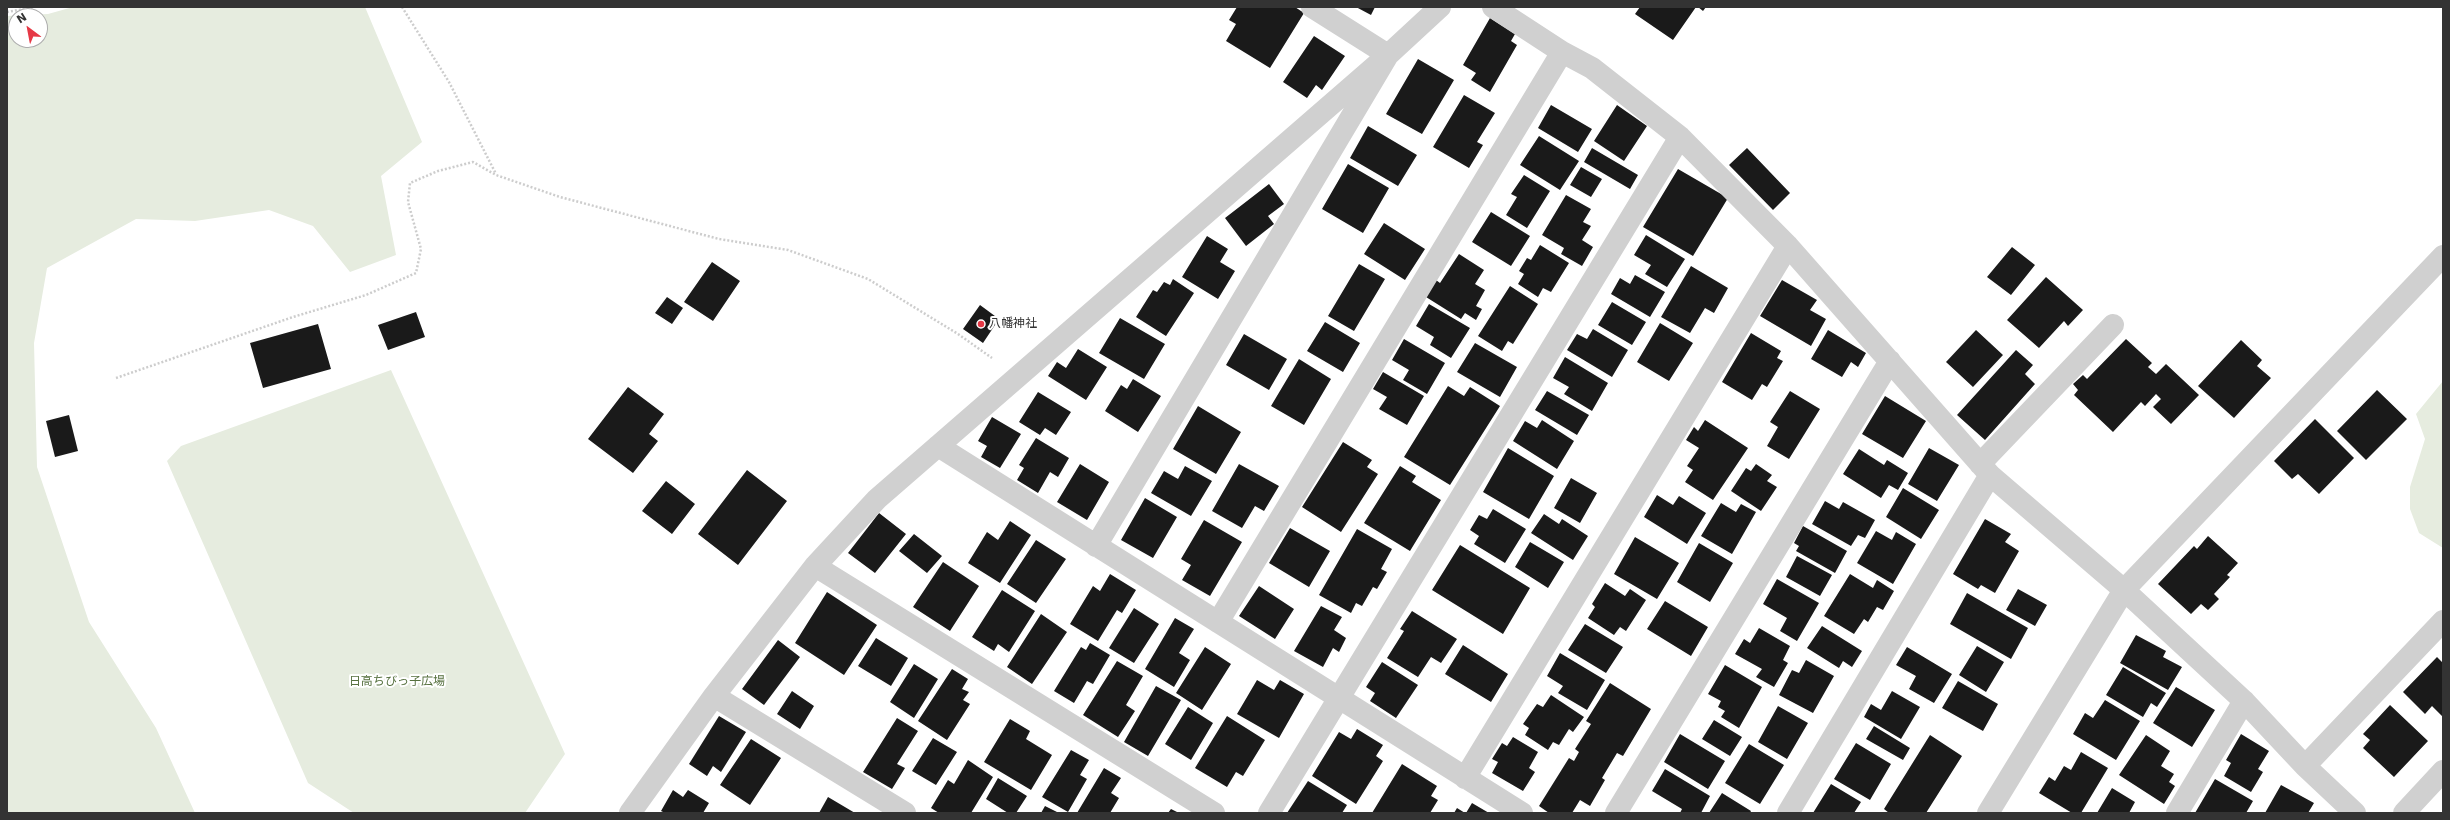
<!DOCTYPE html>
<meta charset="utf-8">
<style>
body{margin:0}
#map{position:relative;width:2450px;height:820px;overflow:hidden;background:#fff;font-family:"DejaVu Sans",sans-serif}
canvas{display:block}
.frame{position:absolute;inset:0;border:8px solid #333;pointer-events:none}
.north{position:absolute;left:8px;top:8px;width:40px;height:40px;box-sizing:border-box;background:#fff;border:1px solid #adadad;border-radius:50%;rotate:328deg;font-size:11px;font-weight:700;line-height:16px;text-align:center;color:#333}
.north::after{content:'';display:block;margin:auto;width:14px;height:18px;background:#e63946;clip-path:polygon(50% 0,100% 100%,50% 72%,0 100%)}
</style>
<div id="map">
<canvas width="2450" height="820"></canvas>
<div class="frame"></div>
<div class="north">N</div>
</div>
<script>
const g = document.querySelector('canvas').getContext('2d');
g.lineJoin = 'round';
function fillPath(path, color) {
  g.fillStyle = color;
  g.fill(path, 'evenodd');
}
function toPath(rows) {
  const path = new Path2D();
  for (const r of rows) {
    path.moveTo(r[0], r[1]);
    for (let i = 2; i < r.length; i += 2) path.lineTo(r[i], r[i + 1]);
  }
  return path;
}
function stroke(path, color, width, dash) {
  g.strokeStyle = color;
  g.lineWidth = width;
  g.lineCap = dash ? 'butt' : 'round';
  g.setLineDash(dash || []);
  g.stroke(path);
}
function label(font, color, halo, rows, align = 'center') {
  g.font = font + ' "DejaVu Sans","Noto Sans JP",sans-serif';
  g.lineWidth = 4;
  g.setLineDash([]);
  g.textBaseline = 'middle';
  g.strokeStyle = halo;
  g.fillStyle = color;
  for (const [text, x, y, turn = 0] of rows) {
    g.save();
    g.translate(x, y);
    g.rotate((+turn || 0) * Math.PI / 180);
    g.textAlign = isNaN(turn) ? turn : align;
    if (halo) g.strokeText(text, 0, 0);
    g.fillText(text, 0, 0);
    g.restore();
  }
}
const green = toPath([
 [73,7,365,7,422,142,381,176,396,255,350,272,313,226,269,210,195,221,136,219,47,268,34,343,37,467,89,622,156,728,195,813,7,813,7,16,48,14],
 [16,16,40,16,40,40,16,40],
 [391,370,565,754,525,813,354,813,308,783,167,461,181,446],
 [2443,381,2443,548,2419,533,2410,509,2410,487,2425,439,2416,414]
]);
const building = toPath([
 [1237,7,1295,7,1304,13,1270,68,1226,41,1236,24,1229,20],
 [1356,7,1375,7,1371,15],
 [1640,7,1696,7,1673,40,1635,14],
 [1698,7,1706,7,1703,11],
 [1490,18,1515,34,1511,41,1517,45,1490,92,1471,80,1476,73,1463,65],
 [1314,36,1345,56,1322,90,1316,85,1307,98,1283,82],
 [1418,59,1454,80,1422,134,1386,114],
 [1464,95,1495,113,1477,142,1483,145,1469,168,1433,147],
 [1551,105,1592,129,1578,152,1538,128],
 [1617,105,1647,126,1624,161,1594,141],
 [1368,126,1417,155,1398,186,1350,158],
 [1539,136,1579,161,1560,190,1520,165],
 [1592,148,1638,175,1630,189,1584,162],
 [1747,148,1790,193,1773,210,1729,165],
 [1348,164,1389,188,1363,233,1322,209],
 [1581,167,1602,179,1591,197,1570,185],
 [1678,169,1728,198,1693,256,1643,227],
 [1524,175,1550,191,1527,228,1506,215,1517,197,1511,194],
 [1269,184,1284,204,1268,216,1274,224,1246,246,1225,218],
 [1566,195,1591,209,1583,222,1591,226,1582,240,1593,247,1582,266,1561,254,1564,248,1542,235],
 [1491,212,1530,236,1511,266,1472,242],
 [1384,223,1425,249,1405,280,1364,254],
 [1646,235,1685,259,1667,287,1645,274,1651,265,1634,255],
 [1207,236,1228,249,1220,262,1235,271,1218,299,1182,277],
 [1540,245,1569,263,1551,292,1543,288,1538,297,1518,284,1524,274,1519,271,1527,258,1531,260],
 [2012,247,2035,265,2011,295,1987,277],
 [1459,254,1484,270,1475,284,1485,290,1476,306,1482,309,1476,320,1465,313,1461,319,1426,297,1436,280,1440,283],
 [712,262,740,281,713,321,684,302],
 [1359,264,1385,279,1354,331,1328,316],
 [1691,266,1728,288,1714,313,1705,308,1690,333,1661,317],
 [1635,275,1665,292,1650,317,1611,294,1620,278,1630,284],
 [2046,277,2083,310,2068,326,2064,321,2039,348,2007,320],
 [1173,279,1194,293,1166,336,1136,317,1153,290,1157,292,1164,282,1170,285],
 [1782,280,1817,300,1810,310,1826,319,1811,346,1760,316],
 [1510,286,1538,304,1513,344,1508,341,1502,351,1478,336],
 [667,297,683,308,672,324,655,313],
 [1612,302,1646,322,1632,345,1598,325],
 [1429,304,1470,328,1451,358,1430,345,1434,337,1416,326],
 [980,305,999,319,983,343,963,329],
 [416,312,425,337,388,350,378,325],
 [1120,318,1165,344,1144,379,1099,353],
 [1325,322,1360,343,1343,372,1307,351],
 [1660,323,1693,343,1669,381,1637,362],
 [318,324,331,369,263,388,250,343],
 [1593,329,1628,350,1612,377,1567,350,1577,334,1587,339],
 [1828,330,1866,353,1858,367,1851,362,1842,377,1811,359],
 [1976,330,2003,355,1973,387,1946,362],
 [1751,333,1781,351,1777,358,1783,361,1767,387,1762,384,1752,400,1722,382],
 [1244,334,1287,359,1269,390,1226,365],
 [1404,339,1445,363,1427,394,1403,380,1409,370,1392,360],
 [2126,339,2152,363,2148,367,2156,374,2166,364,2199,395,2171,424,2153,407,2161,399,2156,394,2145,406,2141,402,2113,432,2074,395,2078,390,2073,384,2083,375,2087,379],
 [2241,340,2262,360,2257,366,2271,378,2234,418,2198,386],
 [1475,343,1517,367,1500,397,1457,372],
 [1078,349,1107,367,1086,400,1048,376,1057,362,1066,368],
 [2016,350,2033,365,2025,374,2035,384,1985,440,1957,415],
 [1565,357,1608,383,1592,411,1564,394,1569,387,1553,378],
 [1299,359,1331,379,1304,425,1271,406],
 [1383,372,1424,396,1407,425,1379,409,1387,397,1373,389],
 [1133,379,1161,396,1138,432,1105,411,1121,385,1127,389],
 [1448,386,1464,396,1470,387,1500,406,1450,485,1404,457],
 [628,387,664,414,649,434,658,441,633,473,588,439],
 [2377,390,2407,419,2366,460,2337,431],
 [1547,391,1589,415,1577,435,1535,410],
 [1790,391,1820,409,1789,459,1767,446,1778,427,1770,422],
 [1038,392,1071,412,1056,435,1045,428,1040,435,1019,422],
 [1885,396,1926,421,1903,458,1862,434],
 [1198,406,1241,432,1216,474,1173,449],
 [69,415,78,451,55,457,46,421],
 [992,417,1021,434,1000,468,981,457,987,446,978,441],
 [2315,419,2354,458,2319,494,2298,474,2292,479,2274,461],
 [1542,420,1574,441,1557,469,1513,441,1525,421,1537,428],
 [1705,420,1748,448,1713,500,1685,482,1693,470,1687,466,1699,448,1686,440,1694,427,1698,431],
 [1036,438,1069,458,1058,477,1050,472,1038,493,1017,480,1024,468,1019,465],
 [1343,442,1372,460,1367,467,1378,474,1341,532,1302,507],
 [1508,448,1554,476,1529,519,1483,492],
 [1929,448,1959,465,1937,501,1908,484],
 [1859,449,1884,465,1887,460,1908,473,1898,490,1889,485,1881,498,1843,474],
 [1080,464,1109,482,1087,520,1057,502],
 [1239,464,1279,486,1264,511,1255,506,1242,528,1212,511],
 [1756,464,1772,475,1767,481,1777,487,1761,511,1731,491,1746,468,1751,471],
 [1185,466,1212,481,1191,516,1151,493,1164,471,1178,479],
 [1400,466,1416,476,1412,482,1441,500,1410,551,1364,523],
 [747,470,787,501,738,565,698,534],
 [1571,478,1597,493,1580,523,1554,508],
 [666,481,695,504,672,534,642,511],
 [1903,488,1939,510,1921,539,1886,517],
 [1657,495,1673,505,1679,496,1706,513,1687,544,1644,517],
 [1145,498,1177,517,1153,558,1121,540],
 [1825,501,1839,509,1843,502,1875,520,1865,538,1858,535,1851,546,1812,524],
 [1721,503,1736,512,1741,504,1756,512,1732,554,1701,536],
 [1493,509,1526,529,1505,563,1474,544,1479,536,1470,530,1479,515,1487,519],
 [879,513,906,534,875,573,848,553],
 [1544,514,1559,524,1562,519,1588,536,1573,560,1531,533],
 [1985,519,2011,534,2005,542,2019,551,1995,593,1981,585,1978,589,1953,574],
 [1204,520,1242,542,1210,596,1182,580,1191,565,1181,559],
 [1010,521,1031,535,1000,583,968,563,987,532,998,540],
 [1803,526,1847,551,1835,573,1796,551,1799,546,1794,543],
 [1290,528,1330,551,1309,587,1269,563],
 [1357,529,1392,549,1381,569,1387,572,1377,589,1373,587,1362,606,1356,603,1351,613,1319,595],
 [1876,531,1892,540,1896,532,1916,544,1893,584,1857,563],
 [914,534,942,556,927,573,899,551],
 [2208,536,2238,563,2227,575,2230,577,2214,594,2219,599,2208,610,2201,604,2191,614,2158,584,2194,546,2197,549],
 [1635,537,1679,563,1657,599,1614,574],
 [1036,540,1066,559,1036,603,1007,584],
 [1530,542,1564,562,1548,588,1515,567],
 [1699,543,1733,563,1710,602,1677,582],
 [1460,545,1530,588,1503,634,1432,590],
 [1797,556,1832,575,1820,596,1786,577],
 [943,562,979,586,950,631,913,607],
 [1110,574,1136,590,1122,613,1117,610,1098,641,1070,624,1093,586,1100,591],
 [1850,574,1873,588,1877,580,1894,591,1883,610,1877,607,1868,622,1864,619,1854,634,1824,616],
 [1777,579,1819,603,1797,641,1780,631,1787,618,1763,604],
 [1605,583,1625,596,1630,589,1646,600,1626,631,1620,627,1614,635,1588,618,1595,607,1592,604],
 [1259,586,1294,609,1275,639,1239,616],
 [2018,589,2047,605,2035,626,2006,610],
 [1002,590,1035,611,1009,652,998,644,994,651,972,637],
 [827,592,877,625,844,675,795,643],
 [1967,593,2028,628,2011,659,1950,624],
 [1665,601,1708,627,1691,656,1647,629],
 [1321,606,1342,617,1334,630,1346,638,1339,652,1333,648,1323,667,1294,651],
 [1134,608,1159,624,1134,663,1109,648],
 [1412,611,1457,639,1441,663,1431,657,1418,677,1387,658,1404,631,1400,629],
 [1041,614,1067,632,1032,684,1007,667],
 [1175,618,1194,629,1179,653,1190,660,1174,687,1145,669],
 [1585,624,1623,647,1606,673,1568,650],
 [1822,626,1862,651,1852,667,1843,661,1839,668,1807,648],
 [1759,628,1790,646,1783,660,1788,663,1774,687,1756,677,1762,669,1735,654,1744,639,1750,643],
 [2136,635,2166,651,2163,657,2182,667,2168,690,2120,663],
 [876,638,908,658,891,686,858,666],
 [778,640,800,657,764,705,742,689],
 [1090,643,1110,655,1093,684,1087,681,1074,703,1054,691,1081,647,1086,650],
 [1463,645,1508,674,1491,702,1445,674],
 [1977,646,2004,662,1986,692,1959,675],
 [1205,647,1231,664,1202,710,1176,693],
 [1907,647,1952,674,1934,703,1909,689,1916,676,1896,665],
 [1560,653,1605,680,1587,710,1558,693,1563,686,1547,676],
 [2437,657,2443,663,2443,717,2432,706,2425,714,2403,692],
 [1806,660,1834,676,1813,713,1779,695,1792,670,1799,673],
 [1117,661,1143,676,1126,705,1135,711,1118,737,1083,715],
 [1382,662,1418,685,1396,718,1370,701,1375,693,1366,687],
 [914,664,938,679,914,718,890,702],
 [1725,665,1762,687,1739,728,1721,717,1725,711,1718,707,1721,701,1708,694],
 [2123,667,2166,693,2157,707,2151,703,2143,717,2106,695],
 [952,669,968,679,962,689,969,692,963,700,970,704,947,740,918,721],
 [1257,680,1274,690,1280,680,1304,694,1279,738,1237,714],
 [1958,681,1998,704,1983,731,1942,708],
 [1610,683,1651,709,1623,756,1617,753,1602,778,1605,780,1590,806,1580,800,1572,813,1549,813,1539,806,1569,758,1574,761,1579,752,1575,749,1591,724,1586,721],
 [1156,686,1181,700,1148,756,1124,742],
 [2176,687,2215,710,2192,747,2153,723],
 [792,691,814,706,800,729,777,714],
 [1892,691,1920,707,1901,739,1864,717,1871,704,1881,710],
 [1551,695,1584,717,1573,732,1569,729,1559,745,1553,742,1548,750,1525,735,1529,728,1523,724,1537,704,1543,707],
 [2105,700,2140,721,2116,760,2073,734,2085,713,2093,718],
 [2390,705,2428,741,2394,777,2363,748,2370,740,2363,734],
 [1778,706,1808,723,1787,759,1758,742],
 [1188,707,1213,723,1191,760,1165,744],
 [719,716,746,732,721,772,713,766,707,776,689,764],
 [1227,716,1265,740,1243,776,1236,772,1227,787,1195,768],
 [897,718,918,731,897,764,905,768,892,789,863,772],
 [1010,719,1030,731,1026,739,1052,755,1031,790,984,762],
 [1714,720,1742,737,1730,756,1702,739],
 [1874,726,1910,748,1903,760,1866,739],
 [1357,729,1383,745,1376,756,1383,761,1356,804,1312,776,1339,732,1351,739],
 [1680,734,1725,761,1708,789,1664,762],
 [2241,734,2269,751,2258,769,2263,772,2251,792,2224,776,2231,763,2226,760],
 [1930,735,1962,756,1926,813,1889,813,1884,809],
 [2146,735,2170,751,2161,766,2174,774,2169,782,2175,786,2164,804,2119,775],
 [1513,737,1538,752,1529,768,1535,772,1523,791,1492,773,1498,762,1492,759,1502,743,1507,746],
 [933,738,957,752,936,785,912,771],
 [751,739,781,758,750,805,720,785],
 [1856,743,1891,764,1870,800,1834,779],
 [1749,744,1784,765,1760,804,1725,783],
 [1071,750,1089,760,1080,775,1087,779,1068,812,1042,797],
 [2081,752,2108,768,2081,813,2072,813,2039,793,2049,777,2055,781,2064,766,2071,770],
 [968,760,993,777,971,813,939,813,931,808,948,780,954,784],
 [1402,764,1437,786,1431,796,1438,800,1430,813,1372,813],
 [1104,768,1121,778,1111,793,1119,798,1110,813,1077,813],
 [1665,769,1710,796,1701,813,1680,813,1682,809,1652,791],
 [998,778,1027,796,1016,813,1008,813,986,799],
 [2215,779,2253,801,2246,813,2195,813],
 [1308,781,1347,805,1342,813,1287,813],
 [1831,784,1861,802,1854,813,1813,813],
 [2281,785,2314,803,2308,813,2265,813],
 [2112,788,2135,802,2129,813,2097,813],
 [673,790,683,797,688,790,709,803,703,813,665,813,661,811],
 [1722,793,1751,811,1750,813,1709,813],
 [828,797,855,813,819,813],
 [1472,803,1489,813,1466,813],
 [1045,806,1059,813,1041,813],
 [1457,808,1465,813,1454,813],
 [1171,809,1179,813,1168,813]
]);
const path = toPath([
 [402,7,449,82,496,174],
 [7,12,35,7],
 [116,378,293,317,366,295,416,273,421,249,408,202,410,183,438,171,473,162,496,175,560,197,719,239,788,250,868,279,958,334,992,358]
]);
const minor = toPath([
 [1493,7,1562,52,1592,68,1680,137,1788,246,1990,475,2124,590,2244,701,2305,766,2355,813],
 [938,446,1522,813],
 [1980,464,2113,325],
 [1096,546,1388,55,1312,7],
 [815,566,1214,813],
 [1218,622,1562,52],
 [714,696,905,813],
 [2305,766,2443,621],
 [1465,778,1788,246],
 [630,813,714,696,815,566,877,499,1388,55,1440,7],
 [1269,813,1680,137],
 [1616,813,1890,361],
 [1788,813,1990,475],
 [1988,813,2124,590,2443,256],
 [2177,813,2244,701],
 [2404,813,2443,771]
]);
const markers = [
 [981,324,4,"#e63946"]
];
const poiNames = [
 ["八幡神社",989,324]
];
const parkNames = [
 ["日高ちびっ子広場",397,682]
];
fillPath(green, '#e6ecdf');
fillPath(building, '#1a1a1a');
stroke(path, '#cdcdcd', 2.5, [2, 2]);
stroke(minor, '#d0d0d0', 22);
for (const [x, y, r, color] of markers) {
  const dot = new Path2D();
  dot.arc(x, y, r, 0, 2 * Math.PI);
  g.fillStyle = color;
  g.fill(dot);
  stroke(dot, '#fff', 1.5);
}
label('12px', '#333', '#fff', poiNames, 'left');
label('12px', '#56703f', '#fff', parkNames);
</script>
